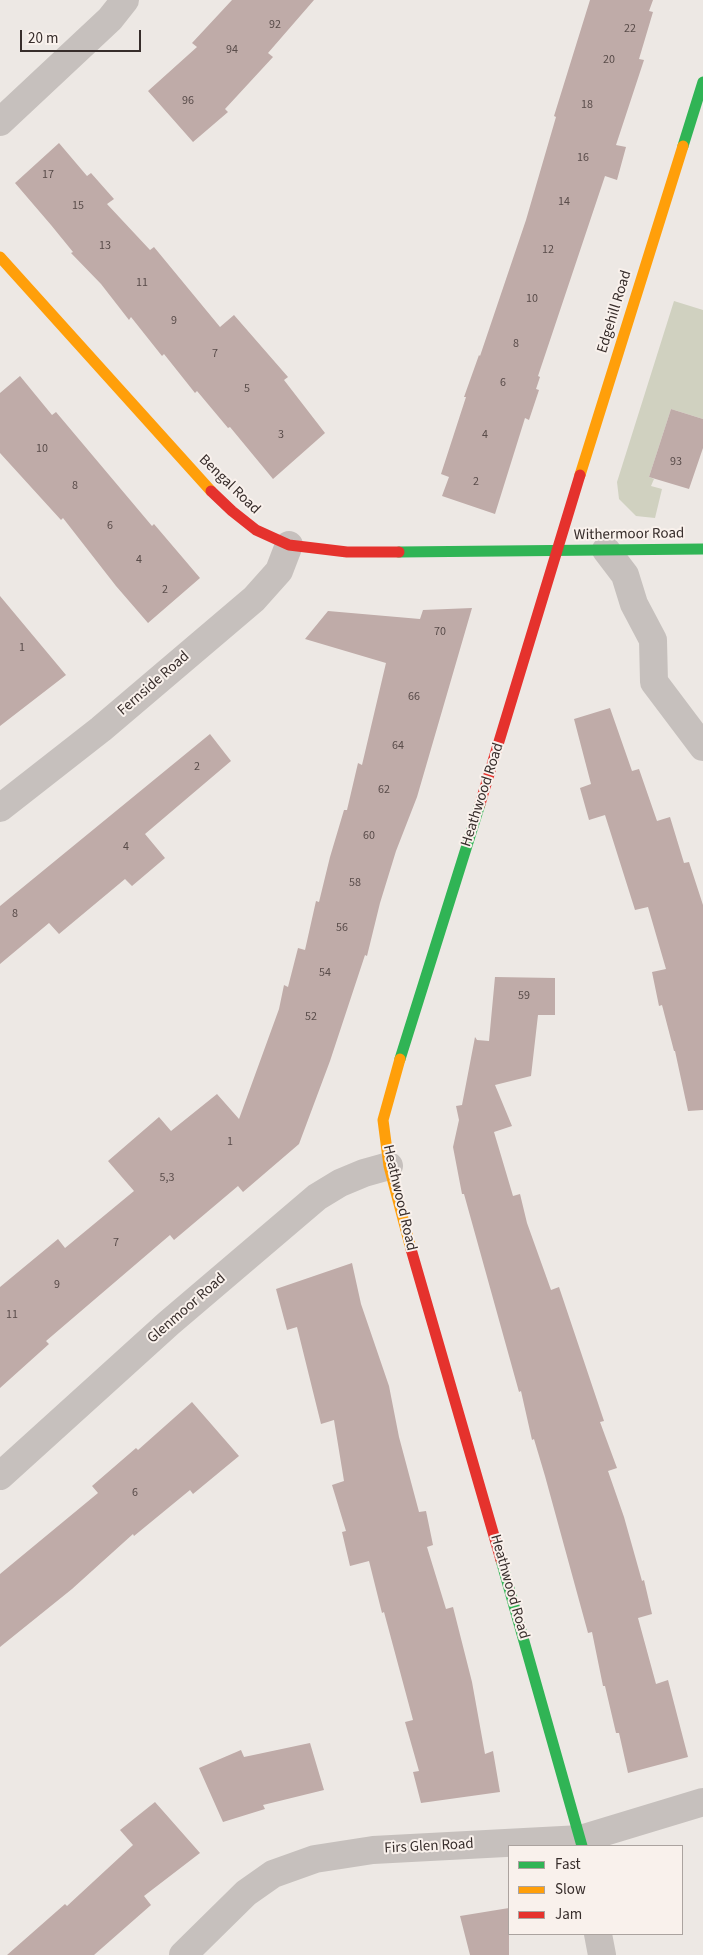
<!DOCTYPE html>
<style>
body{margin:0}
#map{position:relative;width:703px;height:1955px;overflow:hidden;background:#ede8e4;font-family:"Source Sans 3",sans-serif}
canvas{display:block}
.legend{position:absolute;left:508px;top:1845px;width:175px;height:90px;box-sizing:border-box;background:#f9f1ec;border:1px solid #aba39f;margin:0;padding:6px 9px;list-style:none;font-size:15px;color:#372d2b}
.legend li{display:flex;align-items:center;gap:10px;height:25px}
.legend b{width:25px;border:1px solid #aba39f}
.scale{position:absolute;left:20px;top:30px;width:121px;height:22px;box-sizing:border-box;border:2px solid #372d2b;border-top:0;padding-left:6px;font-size:15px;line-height:18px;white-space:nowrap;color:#372d2b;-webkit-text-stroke:4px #f9f1ec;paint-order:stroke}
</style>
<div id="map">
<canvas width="703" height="1955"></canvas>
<ul class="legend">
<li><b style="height:6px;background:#30b455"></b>Fast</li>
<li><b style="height:6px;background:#ff9f0a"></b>Slow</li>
<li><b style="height:6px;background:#e5322d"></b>Jam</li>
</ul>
<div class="scale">20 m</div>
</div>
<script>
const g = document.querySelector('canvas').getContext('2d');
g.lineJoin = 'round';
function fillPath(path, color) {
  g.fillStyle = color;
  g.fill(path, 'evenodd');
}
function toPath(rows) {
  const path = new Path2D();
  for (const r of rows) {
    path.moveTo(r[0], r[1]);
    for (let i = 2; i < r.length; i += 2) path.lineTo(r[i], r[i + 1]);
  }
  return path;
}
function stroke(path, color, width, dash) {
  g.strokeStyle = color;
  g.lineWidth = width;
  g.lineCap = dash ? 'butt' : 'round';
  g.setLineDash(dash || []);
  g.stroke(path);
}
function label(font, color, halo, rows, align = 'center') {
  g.font = font + ' "Source Sans 3",sans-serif';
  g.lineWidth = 4;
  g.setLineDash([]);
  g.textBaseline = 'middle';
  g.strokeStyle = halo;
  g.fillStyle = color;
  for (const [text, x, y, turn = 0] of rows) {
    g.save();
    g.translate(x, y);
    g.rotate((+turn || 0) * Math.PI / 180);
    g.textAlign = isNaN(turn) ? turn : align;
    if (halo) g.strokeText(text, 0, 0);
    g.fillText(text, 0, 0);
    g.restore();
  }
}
const green = toPath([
 [674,301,703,310,703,419,671,409,649,477,654,479,651,486,662,489,655,518,636,516,619,499,617,482]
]);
const building = toPath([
 [232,0,314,0,268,53,273,57,225,109,228,112,193,142,148,91,197,47,192,43],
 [590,0,653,0,649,11,653,12,639,59,644,60,616,145,626,147,617,180,605,176,538,376,540,377,536,389,539,390,529,420,525,418,495,514,442,496,449,477,441,474,466,397,464,397,479,355,480,356,526,220,556,117,554,116],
 [59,143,87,176,91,173,114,199,107,204,150,250,154,247,220,327,234,315,288,377,284,380,325,433,273,479,230,427,228,428,197,391,195,393,164,354,162,356,131,317,129,320,101,284,71,253,73,252,51,225,15,183],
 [20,376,52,415,56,412,152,526,154,524,200,578,148,623,116,586,63,518,61,520,0,453,0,393],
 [671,409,703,419,703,448,689,489,649,477],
 [0,596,66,675,0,726],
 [472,608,417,797,396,851,380,903,367,956,365,955,330,1061,299,1144,243,1192,238,1186,174,1240,170,1235,46,1341,49,1344,0,1388,0,1287,58,1239,65,1248,134,1191,108,1161,159,1117,171,1131,217,1094,239,1119,279,1009,284,985,288,987,298,948,305,950,316,901,319,902,330,857,344,810,347,810,358,763,362,765,386,663,305,639,328,611,420,619,423,610],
 [610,708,632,771,639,769,657,821,670,817,684,863,689,862,703,905,703,1110,688,1111,675,1051,674,1051,662,1005,659,1006,652,972,666,969,648,907,635,910,605,815,589,820,580,788,591,784,574,719],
 [210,734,231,761,145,834,165,858,132,886,125,879,59,934,49,923,0,964,0,906],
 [495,977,555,978,555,1015,538,1015,531,1076,495,1085,512,1126,494,1132,513,1196,520,1194,527,1223,551,1290,559,1287,604,1421,600,1422,617,1468,608,1471,624,1517,642,1581,644,1580,652,1614,638,1618,656,1684,668,1680,688,1757,628,1773,619,1733,616,1733,605,1686,603,1686,592,1632,588,1633,545,1476,534,1439,532,1440,521,1391,519,1392,464,1194,462,1194,453,1147,459,1120,456,1106,462,1105,475,1037,477,1040,489,1041],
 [352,1263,361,1304,389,1386,399,1437,419,1512,426,1511,433,1545,427,1547,446,1609,453,1607,472,1682,485,1754,493,1751,500,1792,421,1803,413,1772,419,1771,405,1722,413,1720,384,1612,382,1613,369,1561,350,1566,342,1532,346,1531,332,1485,344,1481,334,1420,321,1424,297,1327,287,1330,276,1289],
 [192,1402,239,1456,193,1494,190,1490,134,1536,133,1534,72,1589,0,1647,0,1574,98,1493,92,1486,136,1448,138,1450],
 [310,1743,324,1790,263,1805,265,1809,223,1822,199,1768,241,1750,244,1757],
 [155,1802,200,1853,144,1896,151,1905,94,1955,7,1955,65,1904,67,1906,133,1845,120,1830],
 [509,1908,509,1955,470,1955,460,1916]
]);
const street = toPath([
 [0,122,110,19,125,0],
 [606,550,625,575,634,604,653,640,654,682,703,747],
 [0,808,101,729,254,599,279,571,289,545],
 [0,1476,169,1323,317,1197,340,1183,364,1173,389,1166],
 [598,1934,602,1955],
 [183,1955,246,1893,273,1874,315,1859,373,1850,581,1839,703,1802]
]);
const fast = toPath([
 [683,146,703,82],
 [399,552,703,549],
 [400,1059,480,804],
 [501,1560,582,1846]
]);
const slow = toPath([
 [0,257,211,491],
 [580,475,683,146],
 [400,1059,383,1120,389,1166,411,1249]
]);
const jam = toPath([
 [211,491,232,511,256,530,289,545,347,552,399,552],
 [480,804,580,475],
 [411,1249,501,1560]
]);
const numberNames = [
 ["92",275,25],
 ["22",630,29],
 ["94",232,50],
 ["20",609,60],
 ["96",188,101],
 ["18",587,105],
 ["16",583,158],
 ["17",48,175],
 ["14",564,202],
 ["15",78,206],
 ["13",105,246],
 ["12",548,250],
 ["11",142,283],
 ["10",532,299],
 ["9",174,321],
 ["8",516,344],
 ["7",215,354],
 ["6",503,383],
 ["5",247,389],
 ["3",281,435],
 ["4",485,435],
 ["10",42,449],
 ["93",676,462],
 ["2",476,482],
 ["8",75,486],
 ["6",110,526],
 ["4",139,560],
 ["2",165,590],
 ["70",440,632],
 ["1",22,648],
 ["66",414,697],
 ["64",398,746],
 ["2",197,767],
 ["62",384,790],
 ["60",369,836],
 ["4",126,847],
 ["58",355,883],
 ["8",15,914],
 ["56",342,928],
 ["54",325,973],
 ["59",524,996],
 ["52",311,1017],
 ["1",230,1142],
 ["5,3",167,1178],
 ["7",116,1243],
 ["9",57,1285],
 ["11",12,1315],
 ["6",135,1493]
];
const streetNames = [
 ["Edgehill Road",615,312,-73],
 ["Bengal Road",229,485,44],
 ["Withermoor Road",629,535,-1],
 ["Fernside Road",154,684,-41],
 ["Heathwood Road",483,795,-72],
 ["Heathwood Road",399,1198,77],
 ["Glenmoor Road",187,1309,-41],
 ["Heathwood Road",509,1587,74],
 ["Firs Glen Road",429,1847,-3]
];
fillPath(green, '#d0d1c0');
fillPath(building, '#bfaba8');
stroke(street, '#c6c0bd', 28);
stroke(fast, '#30b455', 11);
stroke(slow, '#ff9f0a', 11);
stroke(jam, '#e5322d', 11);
label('12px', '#594c4a', null, numberNames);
label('15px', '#372d2b', '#f9f1ec', streetNames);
</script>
